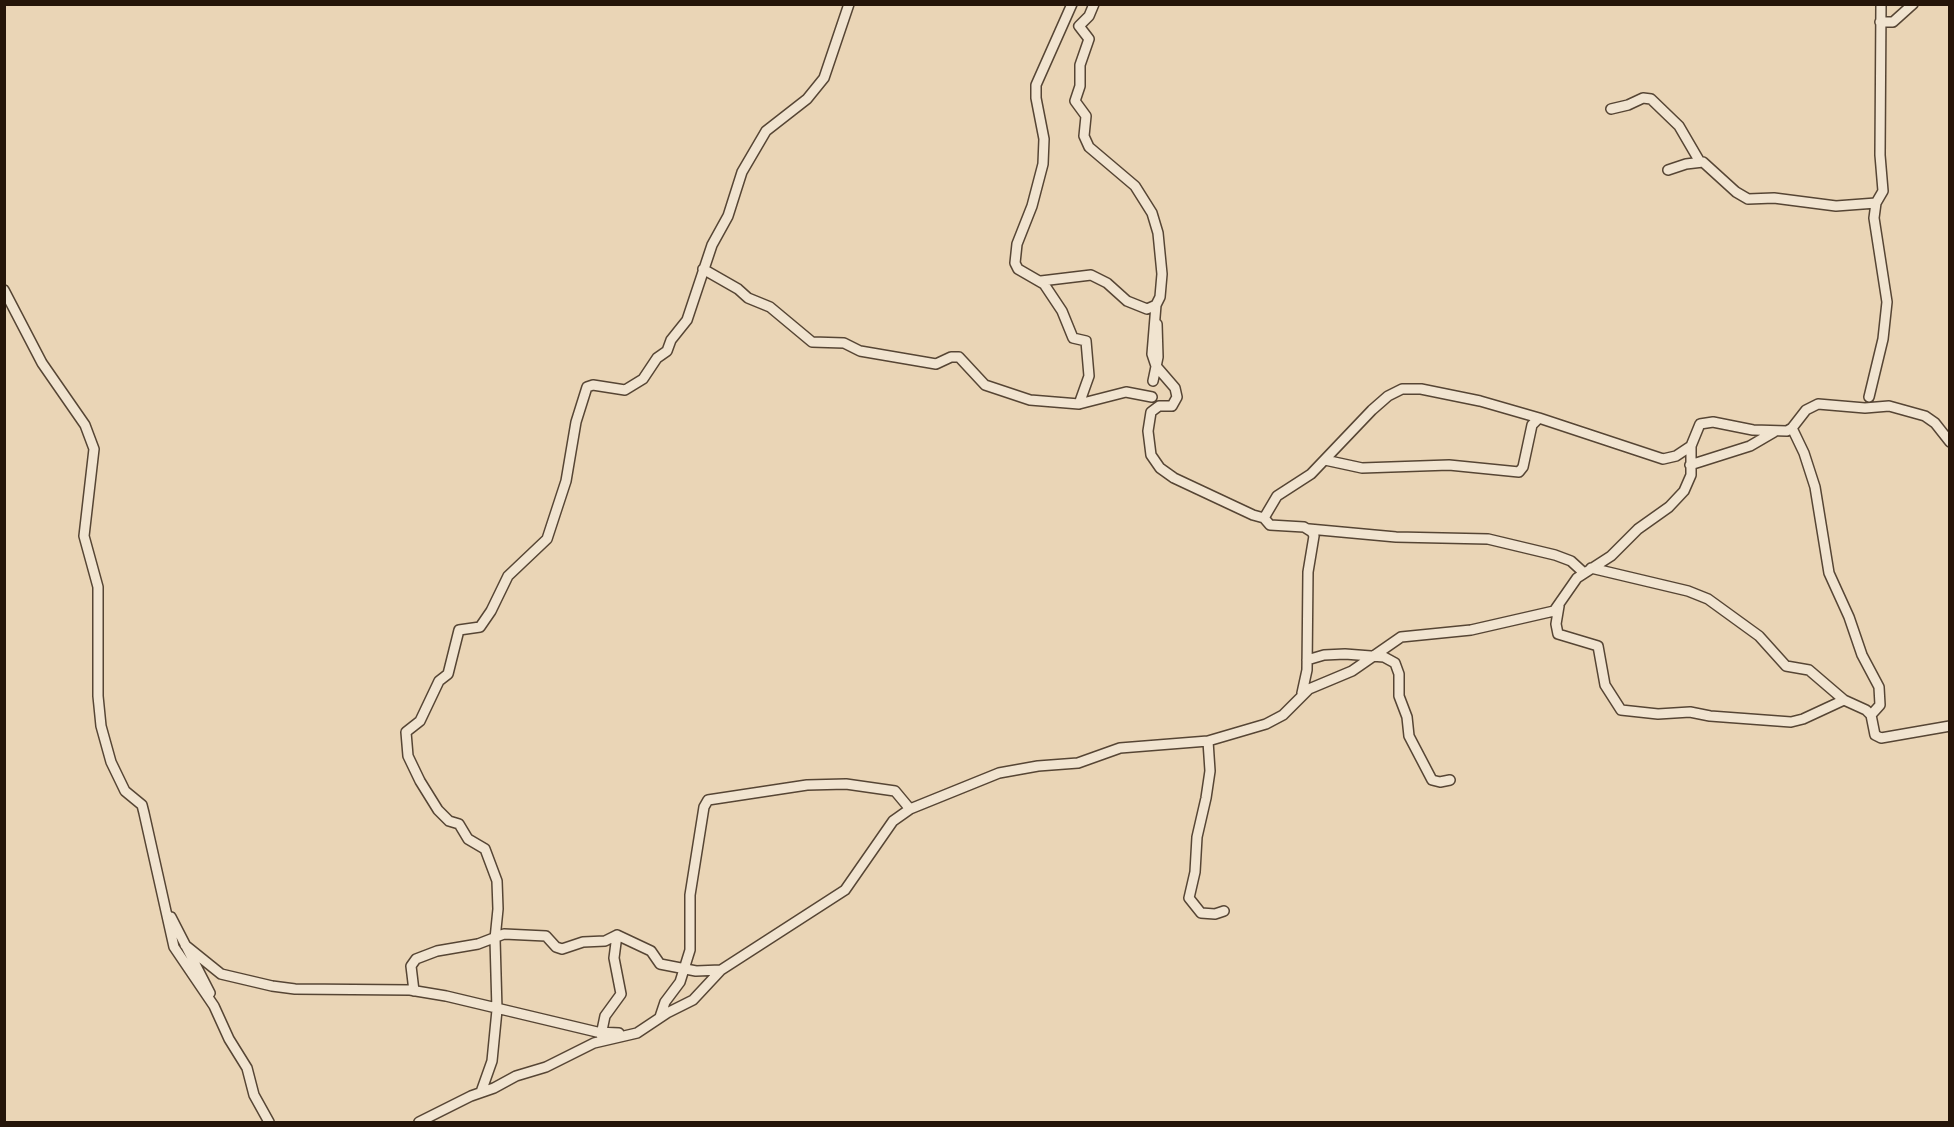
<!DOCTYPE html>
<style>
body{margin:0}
#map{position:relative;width:1954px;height:1127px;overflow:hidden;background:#ead5b6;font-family:"Old Standard TT",serif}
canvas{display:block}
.frame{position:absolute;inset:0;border:6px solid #251509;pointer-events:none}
</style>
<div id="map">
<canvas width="1954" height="1127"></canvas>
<div class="frame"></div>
</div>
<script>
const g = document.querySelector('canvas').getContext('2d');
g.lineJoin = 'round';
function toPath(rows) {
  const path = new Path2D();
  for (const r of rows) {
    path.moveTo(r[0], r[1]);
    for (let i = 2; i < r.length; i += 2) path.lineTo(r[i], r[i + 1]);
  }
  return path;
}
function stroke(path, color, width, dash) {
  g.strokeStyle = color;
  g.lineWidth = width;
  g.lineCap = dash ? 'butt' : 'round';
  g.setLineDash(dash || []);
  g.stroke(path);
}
const minor = toPath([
 [1072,4,1036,85,1036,98,1044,139,1043,164,1032,206,1017,244,1015,263,1018,269,1044,284,1062,311,1073,338,1086,341,1089,376,1079,404],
 [1880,22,1893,22,1913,4],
 [1611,109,1628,105,1643,98,1651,99,1679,126,1700,162],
 [1668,170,1686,164,1703,162,1736,192,1748,199,1774,198,1836,206,1876,203],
 [703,269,738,289,748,298,770,307,812,342,844,343,860,351,936,364,951,357,959,357,985,385,1030,400,1079,404,1126,392,1152,397],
 [1041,281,1091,275,1107,283,1127,301,1147,309,1156,305,1160,297,1162,274,1158,233,1152,213,1135,186,1089,147,1084,136,1086,116,1075,101,1080,86,1080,65,1089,39,1079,26,1089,16,1094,4],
 [4,290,42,363,85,425,94,449,84,536,98,587,98,696,101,726,111,762,125,791,142,805,144,813,174,947,214,1006,229,1039,247,1068,254,1095,269,1122],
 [1156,305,1152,354,1156,366,1175,388,1177,397,1172,406,1159,406,1151,412,1148,431,1151,455,1160,468,1174,478,1253,515,1264,518,1277,496,1311,474,1372,410,1388,396,1402,389,1421,389,1480,401,1539,418],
 [1153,381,1158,357,1157,324],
 [1869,397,1883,339,1887,302,1874,218,1876,203,1883,191,1880,155,1881,4],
 [1792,428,1804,453,1815,487,1829,573,1849,617,1862,655,1879,687,1880,705,1871,715],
 [1325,460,1362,468,1449,465,1519,472,1523,467,1532,425,1539,418,1663,459,1676,456,1691,446],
 [1690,465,1750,446,1774,432],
 [1264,518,1270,525,1304,527,1312,532,1314,536,1308,572,1307,670,1302,693],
 [1309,529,1396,537,1488,539,1555,555,1571,561,1583,572],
 [1591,568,1688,591,1708,599,1759,636,1786,666,1809,670,1844,700],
 [1559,606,1556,624,1558,634,1598,646,1605,685,1621,710,1658,714,1690,712,1710,716,1791,722,1803,719,1844,700,1866,710,1871,715,1875,735,1881,738,1950,726],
 [1307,660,1324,655,1345,654,1384,657,1395,663,1399,674,1399,696,1407,717,1409,736,1432,780,1440,782,1450,780],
 [1208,741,1210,771,1206,798,1197,837,1195,872,1189,898,1201,913,1215,914,1224,911],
 [171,917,210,993],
 [185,945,221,974,272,986,295,989,410,990,446,996,597,1032,619,1033],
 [414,991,411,966,416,959,437,951,478,944,504,934,546,936,556,947,562,949,583,942,605,941,617,935,651,951,660,964,696,971,721,970],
 [660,1017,665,1002,680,982,690,950,690,895,704,807,708,800,807,785,846,784,895,791,910,809],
 [601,1035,605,1016,621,994,614,958,617,935],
 [481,1092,492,1061,497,1010,495,939,498,909,497,881,485,849,468,839,459,824,449,821,438,810,420,781,408,756,406,732,420,721,439,681,448,674,459,630,480,627,491,611,508,576,547,539,566,481,576,422,587,387,593,385,625,390,643,379,657,358,667,351,671,340,687,320,712,245,728,216,742,172,766,131,807,99,824,78,849,4],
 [419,1122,471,1096,494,1088,516,1076,546,1067,594,1043,637,1033,667,1013,693,1000,721,970,845,890,893,821,910,809,999,773,1038,766,1078,763,1120,748,1208,741,1266,724,1283,715,1309,689,1352,671,1401,637,1471,630,1554,611,1577,578,1611,556,1638,529,1669,507,1684,491,1691,475,1691,446,1700,424,1713,422,1753,430,1787,431,1792,428,1806,410,1818,404,1865,408,1889,406,1925,416,1935,423,1950,442]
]);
stroke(minor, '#564534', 12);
stroke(minor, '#f1e4d0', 9);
</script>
